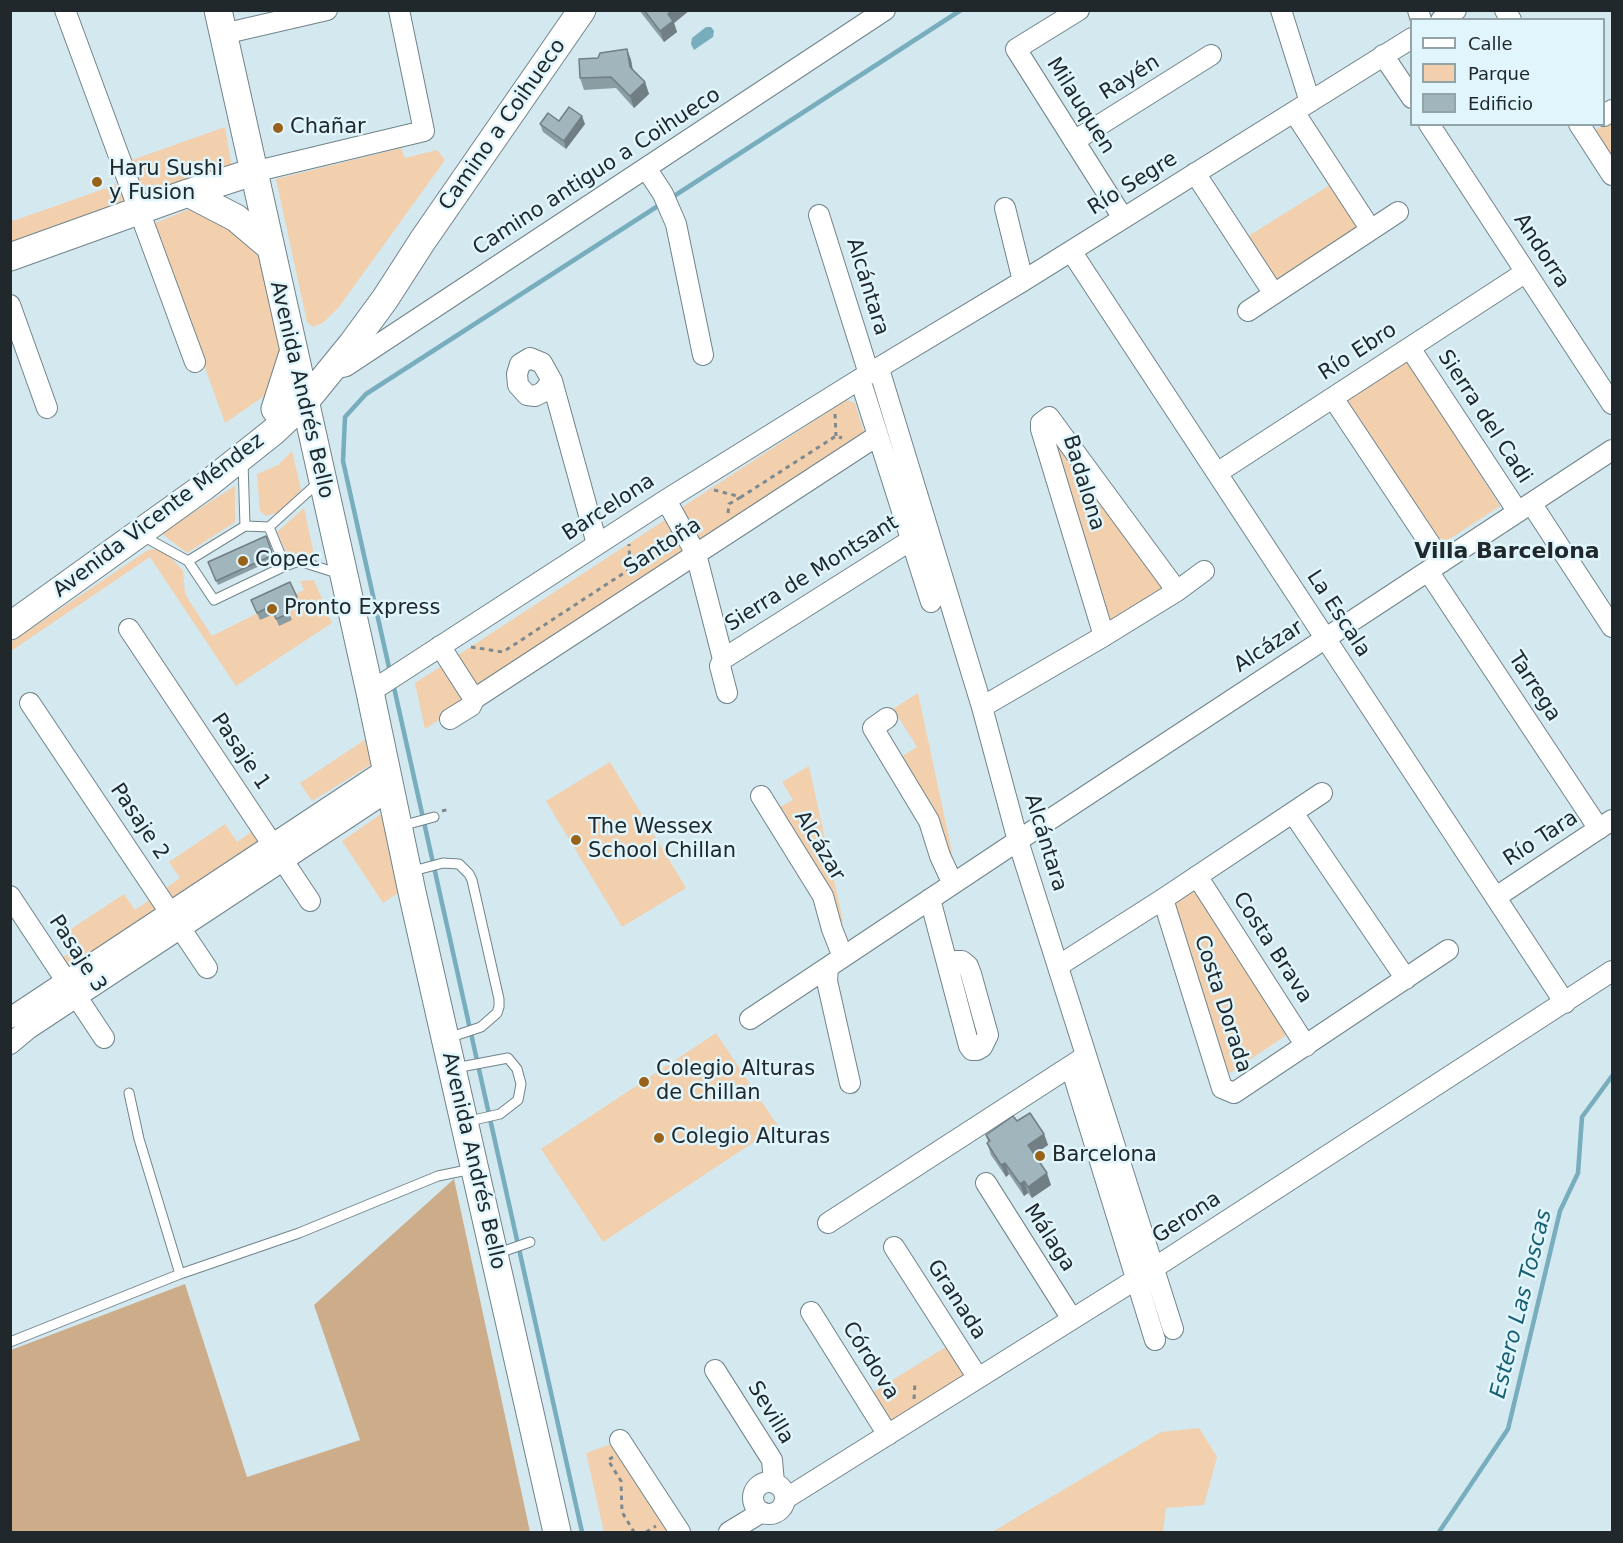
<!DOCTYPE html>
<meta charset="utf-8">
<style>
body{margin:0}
#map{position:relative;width:1623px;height:1543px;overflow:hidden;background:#d3e8ef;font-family:"DejaVu Sans",sans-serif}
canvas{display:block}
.frame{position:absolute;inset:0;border:12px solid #20282b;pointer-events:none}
.legend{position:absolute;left:1410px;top:18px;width:195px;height:108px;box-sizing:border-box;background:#e0f6fc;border:2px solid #93a4a8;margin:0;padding:8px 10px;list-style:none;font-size:18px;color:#20282b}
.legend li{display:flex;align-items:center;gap:12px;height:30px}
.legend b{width:30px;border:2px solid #93a4a8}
</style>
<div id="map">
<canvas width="1623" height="1543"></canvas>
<div class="frame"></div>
<ul class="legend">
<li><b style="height:8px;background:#fff"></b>Calle</li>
<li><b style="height:16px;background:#f2d0ae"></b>Parque</li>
<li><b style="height:16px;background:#a1b6bc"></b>Edificio</li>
</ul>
</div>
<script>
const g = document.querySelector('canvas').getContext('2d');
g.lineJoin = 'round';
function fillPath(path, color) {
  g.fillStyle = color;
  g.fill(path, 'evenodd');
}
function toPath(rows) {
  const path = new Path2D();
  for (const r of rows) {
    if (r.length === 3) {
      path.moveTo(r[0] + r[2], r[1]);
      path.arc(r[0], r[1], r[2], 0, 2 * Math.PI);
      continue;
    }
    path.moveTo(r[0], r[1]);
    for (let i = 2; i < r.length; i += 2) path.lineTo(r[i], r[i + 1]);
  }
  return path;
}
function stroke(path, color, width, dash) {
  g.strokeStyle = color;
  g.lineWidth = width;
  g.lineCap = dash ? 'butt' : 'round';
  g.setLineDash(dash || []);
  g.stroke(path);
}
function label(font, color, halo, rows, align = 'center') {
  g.font = font + ' "DejaVu Sans",sans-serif';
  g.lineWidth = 5;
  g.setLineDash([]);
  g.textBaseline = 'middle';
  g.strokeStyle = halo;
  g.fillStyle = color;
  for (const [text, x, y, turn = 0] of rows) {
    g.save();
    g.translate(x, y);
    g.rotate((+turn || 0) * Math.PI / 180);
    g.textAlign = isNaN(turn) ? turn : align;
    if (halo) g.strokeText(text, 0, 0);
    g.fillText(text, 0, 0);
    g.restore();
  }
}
const green = toPath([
 [1612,119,1612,160,1594,131],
 [225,127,232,168,142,198,129,161],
 [401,148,405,158,437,150,445,160,339,307,324,322,313,327,307,322,276,179],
 [1333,183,1362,228,1275,288,1242,240],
 [118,184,125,204,11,245,10,217,13,221],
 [187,210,195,210,211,216,258,251,284,340,273,390,225,423,153,224],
 [1408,361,1500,506,1442,544,1344,403],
 [846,400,855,403,865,436,700,543,681,508],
 [1047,422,1173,591,1104,632],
 [292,451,301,490,280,512,266,516,260,511,257,474,278,465],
 [235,486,235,522,187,553,161,533],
 [304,508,315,559,299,555,290,560,277,532],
 [668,518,686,553,482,684,470,681,455,657],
 [155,549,168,554,183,571,185,594,212,636,304,590,300,581,314,580,332,623,236,686,150,557,11,651,11,642,148,550],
 [445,664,469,700,425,729,415,683],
 [918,693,952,852,949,856,940,820,901,757,917,747,893,709],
 [369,737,375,762,312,801,300,783],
 [610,762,686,888,622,927,546,801],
 [809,766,843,921,839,925,831,892,780,807,793,800,782,782],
 [384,812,398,893,383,903,342,841],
 [225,824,237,842,255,829,262,839,171,902,163,890,180,878,169,862],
 [1192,885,1288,1028,1285,1036,1230,1073,1221,1066,1169,899],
 [124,894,135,910,152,898,160,910,64,972,57,961,75,949,65,933],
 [716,1033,778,1126,603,1242,541,1149],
 [949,1345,968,1376,889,1425,870,1394],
 [1199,1428,1217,1457,1204,1505,1166,1508,1163,1532,992,1532,1161,1432],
 [611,1444,668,1532,604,1532,586,1453]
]);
const forest = toPath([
 [454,1179,530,1532,11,1532,11,1350,185,1284,247,1477,360,1440,314,1305]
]);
const water = toPath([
 [706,27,711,27,714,31,713,37,694,50,691,44,692,38]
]);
const stream = toPath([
 [671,198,961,10],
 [390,672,343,461,345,417,366,394,661,204],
 [393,683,582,1532],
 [1439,1532,1508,1429,1560,1211,1578,1173,1582,1117,1612,1076]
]);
const path = toPath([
 [835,414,836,436],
 [714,490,741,497,836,436,842,438],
 [728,513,729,504,741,497],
 [471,647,503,652,630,569,629,544],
 [442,811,450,809],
 [914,1399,915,1381],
 [613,1457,608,1460,621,1481,622,1512,634,1532],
 [646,1532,656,1526]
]);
const lane = toPath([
 [243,462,245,526],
 [269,527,285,566,214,600,188,561,245,526,269,527,320,481],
 [141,535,188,561],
 [285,566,299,561,340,574],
 [401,826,434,817],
 [409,872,443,863,459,864,469,874,472,880,499,999,499,1007,497,1013,481,1027,448,1038],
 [455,1068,508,1058,517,1069,521,1084,518,1100,500,1114,465,1122],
 [129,1093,139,1139,180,1274],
 [496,1254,530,1242],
 [10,1342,180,1274,299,1233,438,1176,472,1169]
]);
const street = toPath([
 [65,10,195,362],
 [1079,10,1016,49,1123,218],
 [1281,10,1310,102],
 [1418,10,1421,20],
 [1505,10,1511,20],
 [1441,20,1456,10],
 [223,34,327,10],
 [1383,55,1412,98],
 [1294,112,1371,230],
 [1604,116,1612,110],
 [1429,124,1612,404],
 [1579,124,1612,175],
 [1074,141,1211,55],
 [646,168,663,194,676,224,703,355],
 [253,172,424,131,399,10],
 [1195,173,1274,294],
 [1005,208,1023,281],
 [819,215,869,374],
 [1071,251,1565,1003],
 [10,305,47,408],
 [1248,311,1398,212],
 [1410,348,1518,512],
 [338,368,346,366,885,10],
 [879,369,982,707,1018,841,1173,1329],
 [860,379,931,602],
 [552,381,543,392,535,396,527,395,518,385,517,374,520,364,530,358,542,363,552,381,597,544],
 [1333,398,1442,562],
 [1217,473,1526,272],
 [666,500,696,554,723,659,720,666,727,693],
 [1531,503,1612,627],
 [1428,571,1599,829],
 [129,629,310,901],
 [1104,636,1041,429,1041,423,1049,417,1177,591],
 [440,646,474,699,877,436],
 [723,659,927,530],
 [370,692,666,500,860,379,1023,281,1412,38],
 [30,703,207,968],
 [982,707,1104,636,1177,591,1204,571],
 [887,718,873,728,929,821,940,856,953,884],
 [450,719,471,706,474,699],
 [761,796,823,896,832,929,843,957],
 [1293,813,1406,979],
 [1197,876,1306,1046],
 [10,896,104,1038],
 [1496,897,1612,820],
 [930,899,969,1046,972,1050,977,1050,982,1047,988,1035,971,974,968,966,962,961,956,961,948,966],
 [1163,899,1222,1088,1234,1093,1448,950],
 [1058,966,1163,899,1322,793],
 [828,967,827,981,850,1083],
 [10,1018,386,769],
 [750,1019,1037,828,1612,450],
 [10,1044,28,1029,390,790],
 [1071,1067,1155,1340],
 [986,1183,1072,1319],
 [828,1223,1086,1056],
 [894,1247,978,1378],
 [811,1312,888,1435],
 [715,1370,772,1460,774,1483],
 [620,1440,680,1532],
 [769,1498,16],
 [785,1499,1154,1268,1612,971],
 [729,1532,762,1512]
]);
const secondary = toPath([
 [218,10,370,692,412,892,557,1532],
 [188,193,236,218,269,246],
 [10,257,188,193,253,172],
 [275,409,292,356],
 [10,626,205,486,273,432,304,403,352,344,385,299,423,240,582,10]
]);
const wall = toPath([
 [639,10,690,10,674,23,677,32,664,42],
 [627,49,631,60,633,70,645,82,649,94,634,108,616,88,584,90,580,78,598,58],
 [559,121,585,124,566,149,543,132,540,124],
 [266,536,275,559,218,585,208,562],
 [297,597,300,605,288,610,292,620,279,626,274,614,260,620,251,600],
 [1017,1121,1044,1134,1048,1145,1034,1154,1051,1185,1032,1198,1028,1193,1024,1196,1009,1174,1006,1177,991,1155,987,1143,988,1142,986,1135]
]);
const shadedWall = toPath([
 [672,10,690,10,674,23,677,32,664,42,660,31,668,14],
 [627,49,631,60,634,79,630,67],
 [645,82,649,94,634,108,630,96],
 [582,116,585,124,566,149,564,141],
 [1044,1134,1048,1145,1032,1156,1028,1145],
 [1005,1163,1009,1174,1006,1177,1001,1165],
 [1047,1173,1051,1185,1032,1198,1028,1187],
 [1024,1181,1028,1193,1024,1196,1020,1184]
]);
const building = toPath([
 [644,10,672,10,668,14,673,21,660,31,644,10],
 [627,49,630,67,645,82,630,96,611,77,580,78,579,59,598,58,600,53,627,49],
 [569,107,582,116,564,141,540,124,548,113,559,121,569,107],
 [266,536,273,555,216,581,208,562,266,536],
 [290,582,297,597,285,602,290,613,276,619,271,606,257,613,251,600,290,582],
 [1030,1113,1044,1134,1028,1145,1047,1173,1028,1187,1024,1181,1020,1184,1005,1163,1001,1165,987,1143,990,1141,986,1135,1013,1116,1017,1121,1030,1113]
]);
const markers = [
 [278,128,6,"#98621a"],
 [97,182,6,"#98621a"],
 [243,561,6,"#98621a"],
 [272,609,6,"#98621a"],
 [576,840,6,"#98621a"],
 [644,1082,6,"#98621a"],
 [659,1138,6,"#98621a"],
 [1040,1156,6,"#98621a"]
];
const streetNames = [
 ["Rayén",1130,78,-32],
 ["Milauquen",1080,106,58],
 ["Camino a Coihueco",503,125,-55],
 ["Camino antiguo a Coihueco",597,172,-33],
 ["Río Segre",1133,184,-32],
 ["Andorra",1541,251,57],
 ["Alcántara",867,287,73],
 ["Río Ebro",1358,352,-33],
 ["Avenida Andrés Bello",301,390,77],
 ["Sierra del Cadi",1484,417,57],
 ["Badalona",1083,483,73],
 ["Barcelona",609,508,-33],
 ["Avenida Vicente Méndez",159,516,-37],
 ["Santoña",663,547,-33],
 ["Sierra de Montsant",812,574,-32],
 ["La Escala",1338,614,57],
 ["Alcázar",1269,647,-33],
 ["Tarrega",1534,687,57],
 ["Pasaje 1",240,752,56],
 ["Pasaje 2",139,822,56],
 ["Río Tara",1541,839,-33],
 ["Alcántara",1045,843,73],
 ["Alcázar",819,846,59],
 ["Costa Brava",1272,948,57],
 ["Pasaje 3",77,954,57],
 ["Costa Dorada",1222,1004,72],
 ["Avenida Andrés Bello",473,1161,77],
 ["Gerona",1187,1218,-33],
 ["Málaga",1049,1238,57],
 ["Granada",956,1300,57],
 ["Córdova",870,1361,58],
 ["Sevilla",770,1413,59]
];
const poiNames = [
 ["Chañar",290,128],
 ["Haru Sushi",109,170],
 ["y Fusion",109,194],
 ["Copec",255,561],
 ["Pronto Express",284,609],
 ["The Wessex",588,828],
 ["School Chillan",588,852],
 ["Colegio Alturas",656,1070],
 ["de Chillan",656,1094],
 ["Colegio Alturas",671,1138],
 ["Barcelona",1052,1156]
];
const neighbourhoodNames = [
 ["Villa Barcelona",1507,552]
];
const waterNames = [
 ["Estero Las Toscas",1522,1304,-76]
];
fillPath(green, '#f2d0ae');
fillPath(forest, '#cdac8a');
fillPath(water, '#77adbd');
stroke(stream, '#77adbd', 4.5);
stroke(lane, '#70848a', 11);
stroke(street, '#70848a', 22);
stroke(secondary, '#70848a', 29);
stroke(path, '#7c8a90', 3, [4.5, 4.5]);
stroke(lane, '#fff', 9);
stroke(street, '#fff', 20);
stroke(secondary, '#fff', 27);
fillPath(wall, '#8a9da2');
fillPath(shadedWall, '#717f84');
fillPath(building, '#a1b6bc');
stroke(building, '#717f84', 1.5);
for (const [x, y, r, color] of markers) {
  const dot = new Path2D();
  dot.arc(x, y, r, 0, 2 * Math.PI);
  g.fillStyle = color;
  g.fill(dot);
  stroke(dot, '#e0f6fc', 2);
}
label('21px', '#20282b', '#e0f6fc', streetNames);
label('21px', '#20282b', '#e0f6fc', poiNames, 'left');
label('bold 22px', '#20282b', '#e0f6fc', neighbourhoodNames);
label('italic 22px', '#185f71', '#e0f6fc', waterNames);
</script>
